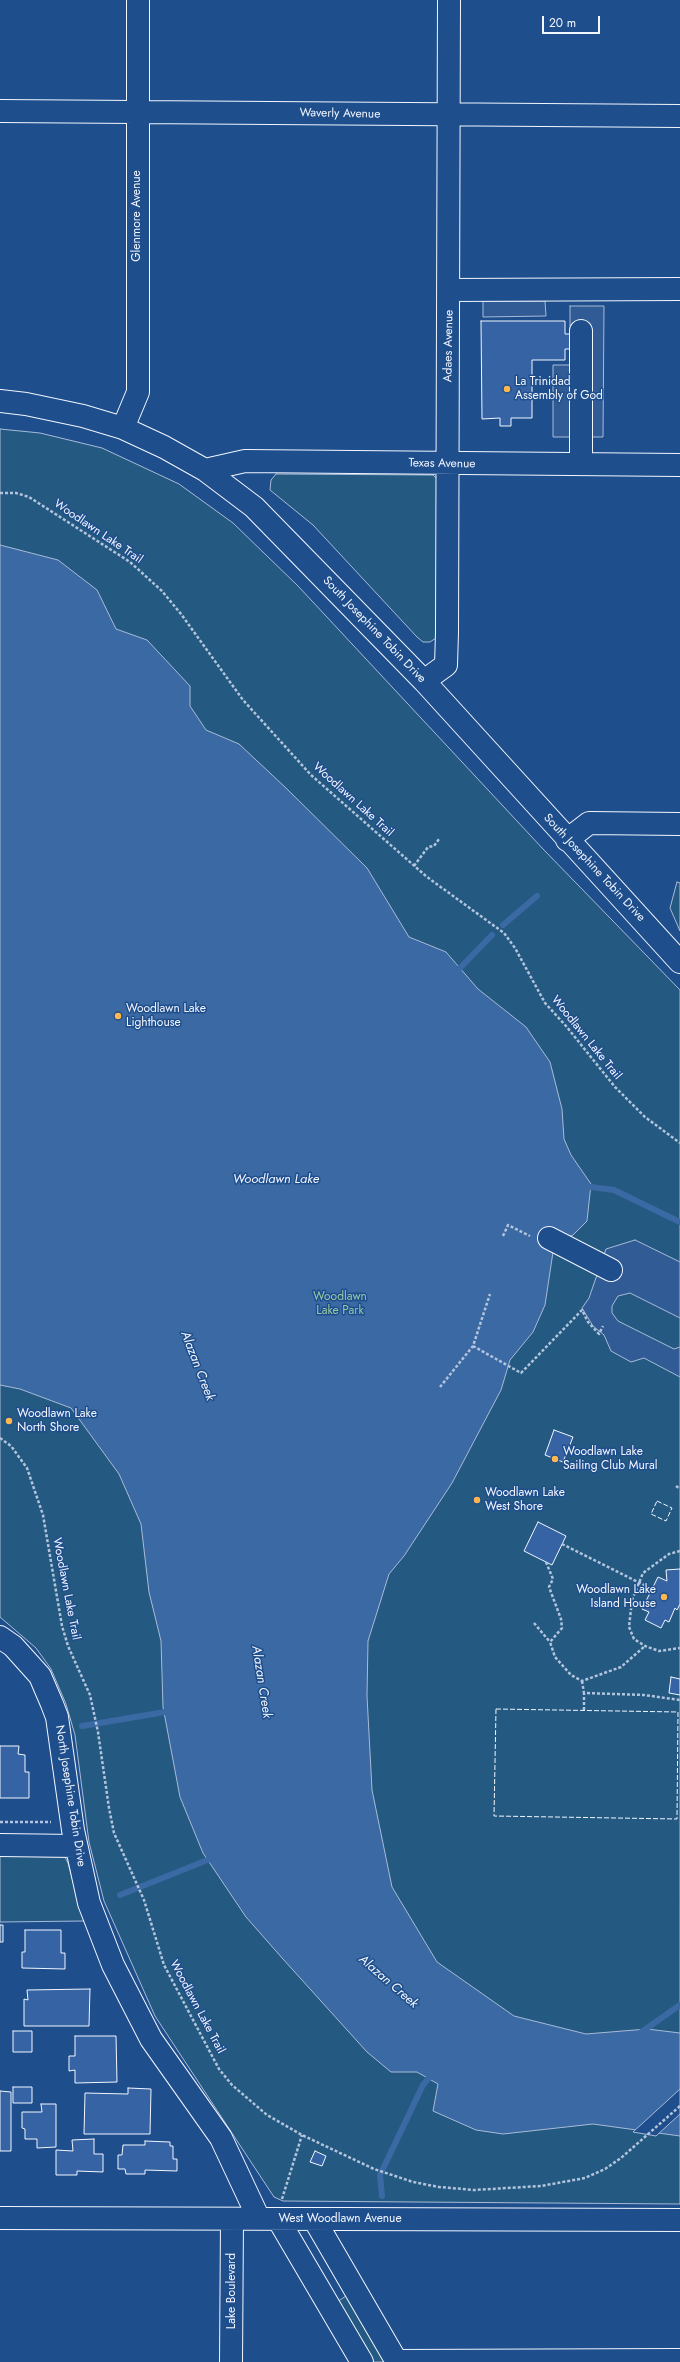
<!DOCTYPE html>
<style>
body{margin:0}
#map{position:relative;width:680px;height:2362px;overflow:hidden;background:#1f4e8c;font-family:Jost,sans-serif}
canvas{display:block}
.scale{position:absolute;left:542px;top:16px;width:58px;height:18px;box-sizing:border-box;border:2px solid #f2f6ff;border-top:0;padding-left:5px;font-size:12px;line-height:14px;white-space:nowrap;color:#f2f6ff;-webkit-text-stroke:3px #1f4e8c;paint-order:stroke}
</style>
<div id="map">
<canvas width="680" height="2362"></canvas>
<div class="scale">20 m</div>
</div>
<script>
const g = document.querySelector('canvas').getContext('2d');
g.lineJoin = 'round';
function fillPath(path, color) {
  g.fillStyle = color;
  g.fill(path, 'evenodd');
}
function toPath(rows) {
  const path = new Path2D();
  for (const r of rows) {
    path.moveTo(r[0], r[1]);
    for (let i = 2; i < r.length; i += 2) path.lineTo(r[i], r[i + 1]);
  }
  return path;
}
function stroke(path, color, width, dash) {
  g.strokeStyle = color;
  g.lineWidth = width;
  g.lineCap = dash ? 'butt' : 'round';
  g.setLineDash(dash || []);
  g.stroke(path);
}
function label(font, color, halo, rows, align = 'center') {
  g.font = font + ' Jost,sans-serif';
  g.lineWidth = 3;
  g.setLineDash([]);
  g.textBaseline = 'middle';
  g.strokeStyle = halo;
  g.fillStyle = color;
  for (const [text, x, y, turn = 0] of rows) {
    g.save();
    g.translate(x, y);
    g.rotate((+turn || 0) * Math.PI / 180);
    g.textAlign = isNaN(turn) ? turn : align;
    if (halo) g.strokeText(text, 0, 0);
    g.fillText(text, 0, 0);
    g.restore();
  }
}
const green = toPath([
 [0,429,40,433,102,448,179,484,233,523,298,586,544,850,680,990,680,2204,283,2201,274,2197,155,2016,104,1901,89,1842,75,1735,66,1704,51,1669,36,1648,0,1617,0,429],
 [276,474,433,475,437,479,438,630,436,638,430,642,423,642,417,637,313,525,270,490,271,480,276,474],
 [677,882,680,883,680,931,670,908,677,882],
 [0,1856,65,1857,68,1863,84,1921,0,1922,0,1856],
 [349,2294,389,2362,372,2362,337,2302,349,2294]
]);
const parking = toPath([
 [483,301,545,301,546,316,483,317,483,301],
 [570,306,604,306,603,437,553,437,553,365,570,365,570,306],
 [635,1240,680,1262,680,1318,630,1293,618,1296,612,1306,612,1313,618,1321,674,1349,680,1347,680,1377,644,1358,631,1362,611,1351,604,1335,593,1326,582,1308,589,1298,606,1249,635,1240]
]);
const water = toPath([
 [0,545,58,560,97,590,116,629,147,640,190,686,190,706,206,730,239,744,286,788,367,868,409,937,446,952,478,989,526,1027,550,1062,562,1109,564,1139,571,1155,591,1184,587,1221,573,1235,544,1247,553,1252,545,1305,533,1332,510,1360,501,1390,452,1483,404,1556,389,1574,368,1641,367,1696,372,1790,392,1887,437,1962,514,2016,586,2034,647,2029,680,2033,680,2136,593,2124,503,2134,476,2130,433,2111,438,2084,417,2072,391,2072,367,2052,283,1959,246,1917,203,1853,180,1797,163,1707,161,1641,149,1592,141,1524,119,1474,71,1408,20,1389,0,1385,0,545]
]);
const pier = toPath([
 [680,2089,680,2114,656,2136,633,2132,680,2089]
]);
const stream = toPath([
 [503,925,537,896],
 [460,968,492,935],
 [583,1186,614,1190,680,1222],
 [82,1726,171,1711],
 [120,1895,215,1857],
 [640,2033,680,2005],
 [382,2196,380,2175,423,2085,434,2072]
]);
const building = toPath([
 [481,321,565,321,565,334,572,334,572,349,565,349,565,360,532,360,532,418,511,418,511,426,500,426,500,418,482,419,481,321],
 [554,1430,573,1437,563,1462,545,1455,554,1430],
 [538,1522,566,1536,552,1565,524,1551,538,1522],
 [680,1569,680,1604,677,1610,675,1608,669,1622,665,1620,661,1628,645,1620,649,1612,642,1609,658,1577,667,1581,666,1570,680,1569],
 [671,1677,680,1679,680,1695,669,1693,671,1677],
 [0,1746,19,1746,18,1754,25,1755,25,1772,29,1772,29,1798,0,1798,0,1746],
 [0,1925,3,1925,3,1942,0,1942,0,1925],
 [25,1930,61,1930,61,1953,65,1953,65,1969,22,1968,22,1952,25,1952,25,1930],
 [90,1989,89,2026,24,2026,24,1999,28,2000,27,1990,90,1989],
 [13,2031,32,2031,32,2052,13,2052,13,2031],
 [75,2036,116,2036,117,2082,75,2083,75,2070,69,2071,69,2056,75,2056,75,2036],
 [13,2087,32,2087,32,2103,13,2103,13,2087],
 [128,2088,151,2089,150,2134,84,2134,85,2093,128,2094,128,2088],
 [0,2091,11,2092,11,2151,0,2151,0,2091],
 [41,2104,56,2104,56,2147,37,2148,37,2139,25,2139,25,2129,22,2128,22,2112,42,2112,41,2104],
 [94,2139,94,2154,103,2154,103,2172,77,2171,77,2175,56,2175,56,2150,73,2151,72,2140,94,2139],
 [145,2141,170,2142,170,2146,173,2146,173,2159,177,2159,177,2171,145,2170,145,2174,126,2174,125,2169,118,2169,118,2155,122,2155,123,2145,145,2145,145,2141],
 [315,2151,326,2156,322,2166,310,2162,315,2151]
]);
const path = toPath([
 [0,493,16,493,29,497,130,562,162,591,181,614,243,700,311,775,427,877,504,933,515,948,545,1003,566,1026,615,1087,645,1117,680,1143],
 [414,866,428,847,434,846,439,839],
 [503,1236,508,1225,530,1236],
 [473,1346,521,1373,582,1310,588,1322,599,1334,603,1326],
 [440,1387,473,1346,490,1294],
 [0,1438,11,1446,27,1468,43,1515,62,1626,68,1646,90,1695,98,1732,109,1808,114,1833,144,1900,164,1965,219,2069,232,2085,267,2115,302,2135,374,2169,413,2182,439,2187,474,2190,541,2186,585,2178,605,2169,621,2158,680,2106],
 [676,1486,680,1489],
 [562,1544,652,1589],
 [680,1551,669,1554,643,1573,632,1600,629,1627,634,1639,645,1646,659,1651,680,1648],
 [546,1562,553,1579,549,1587,561,1619,562,1628,550,1642,555,1657,571,1675,582,1681,621,1667,645,1646],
 [534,1623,550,1642],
 [582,1681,584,1693],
 [584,1710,584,1693,644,1695,680,1700],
 [0,1822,51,1822],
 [282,2199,302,2135]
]);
const minor = toPath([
 [0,111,680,116],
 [450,290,680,289],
 [0,401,26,404,83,416,123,428,164,447,205,470,254,507,424,681,680,962],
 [123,428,138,392,138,0],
 [581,464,581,331],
 [205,470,245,461,680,465],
 [424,681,446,665,447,633,449,0],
 [567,840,589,823,680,824],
 [549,1238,611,1270],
 [0,1637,13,1646,40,1676,52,1704,57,1717,73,1830,89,1903,113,1965,151,2039,221,2138,259,2219],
 [0,1845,76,1846],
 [0,2218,680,2220],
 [278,2219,362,2362],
 [314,2219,397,2362],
 [397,2361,680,2360],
 [231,2362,232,2219]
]);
const fence = toPath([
 [657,1501,672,1508,666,1521,651,1514,657,1501],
 [496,1709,678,1712,677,1819,494,1816,496,1709]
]);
const markers = [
 [507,389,4,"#ffb74d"],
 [118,1016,4,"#ffb74d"],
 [9,1421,4,"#ffb74d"],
 [555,1459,4,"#ffb74d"],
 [477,1500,4,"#ffb74d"],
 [664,1597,4,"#ffb74d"]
];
const streetNames = [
 ["Waverly Avenue",340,114,1],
 ["Glenmore Avenue",137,216,-90],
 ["Adaes Avenue",449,346,-89],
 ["Texas Avenue",442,464,1],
 ["Woodlawn Lake Trail",98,532,34],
 ["South Josephine Tobin Drive",374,630,46],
 ["Woodlawn Lake Trail",353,800,42],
 ["South Josephine Tobin Drive",594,868,47],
 ["Woodlawn Lake Trail",586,1038,51],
 ["Woodlawn Lake Trail",66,1589,79],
 ["North Josephine Tobin Drive",70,1796,81],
 ["Woodlawn Lake Trail",197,2007,62],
 ["West Woodlawn Avenue",340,2219],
 ["Lake Boulevard",232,2291,-90]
];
const poiNames = [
 ["La Trinidad",515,382],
 ["Assembly of God",515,396],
 ["Woodlawn Lake",126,1009],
 ["Lighthouse",126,1023],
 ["Woodlawn Lake",17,1414],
 ["North Shore",17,1428],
 ["Woodlawn Lake",563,1452],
 ["Sailing Club Mural",563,1466],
 ["Woodlawn Lake",485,1493],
 ["West Shore",485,1507],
 ["Woodlawn Lake",656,1590,"right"],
 ["Island House",656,1604,"right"]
];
const parkNames = [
 ["Woodlawn",340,1297],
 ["Lake Park",340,1311]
];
const waterNames = [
 ["Woodlawn Lake",276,1180],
 ["Alazan Creek",197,1366,69],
 ["Alazan Creek",261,1682,81],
 ["Alazan Creek",388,1982,41]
];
fillPath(green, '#245a82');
stroke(green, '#a8bbd7', 1);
fillPath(parking, '#305b95');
stroke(parking, '#a8bbd7', 1);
fillPath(water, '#3b69a3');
stroke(water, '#a8bbd7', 1);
fillPath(pier, '#1f4e8c');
stroke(pier, '#a8bbd7', 1);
stroke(stream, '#3b69a3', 6);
fillPath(building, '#3563a3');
stroke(building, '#f2f6ff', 1);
stroke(minor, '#f2f6ff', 24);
stroke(path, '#b3c4dc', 2.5, [3, 2]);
stroke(minor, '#1f4e8c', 22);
stroke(fence, '#f2f6ff', 1, [5, 2]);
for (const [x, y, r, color] of markers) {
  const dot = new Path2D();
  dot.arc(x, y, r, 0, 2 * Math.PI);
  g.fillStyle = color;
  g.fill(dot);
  stroke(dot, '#1f4e8c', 1.5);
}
label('12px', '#f2f6ff', '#1f4e8c', streetNames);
label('12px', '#f2f6ff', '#1f4e8c', poiNames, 'left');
label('12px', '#97c8a6', '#1f4e8c', parkNames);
label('italic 13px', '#f2f6ff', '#1f4e8c', waterNames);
</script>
